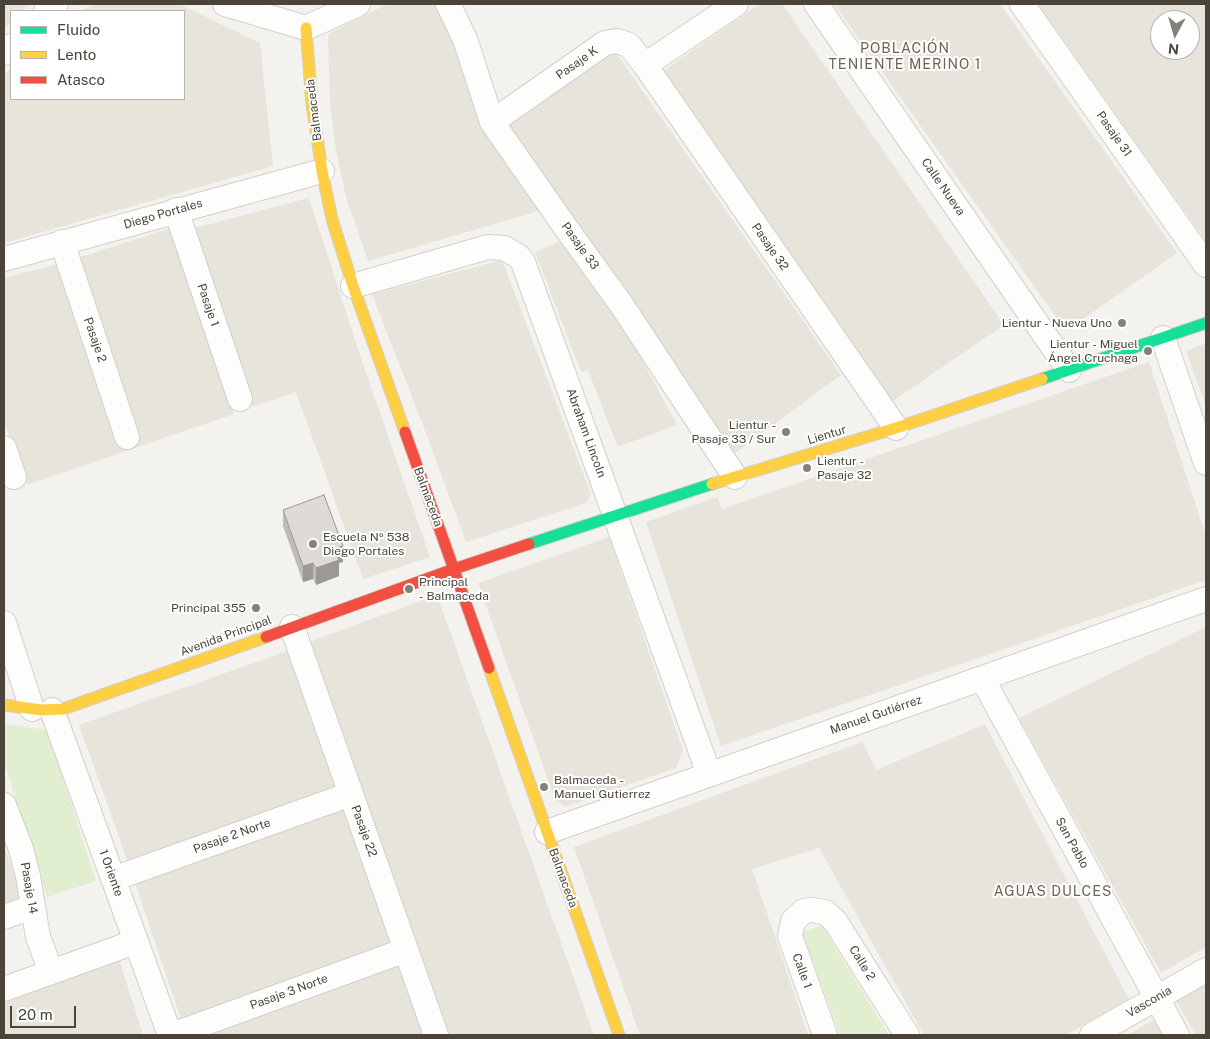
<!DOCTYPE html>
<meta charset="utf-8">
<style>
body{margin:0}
#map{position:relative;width:1210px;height:1039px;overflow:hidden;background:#f4f2ee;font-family:"Public Sans",sans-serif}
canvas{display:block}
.frame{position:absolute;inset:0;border:5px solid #4b4439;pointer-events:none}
.legend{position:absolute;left:10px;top:10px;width:175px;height:90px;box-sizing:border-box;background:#fff;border:1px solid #b7b4b0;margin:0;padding:6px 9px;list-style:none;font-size:15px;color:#4b4439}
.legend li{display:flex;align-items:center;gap:10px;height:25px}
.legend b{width:25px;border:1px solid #b7b4b0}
.north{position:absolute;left:1150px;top:10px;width:50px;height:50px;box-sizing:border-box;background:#fff;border:1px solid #b7b4b0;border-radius:50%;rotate:186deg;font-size:14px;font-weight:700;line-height:20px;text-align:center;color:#4b4439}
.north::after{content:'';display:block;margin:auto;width:18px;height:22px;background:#868178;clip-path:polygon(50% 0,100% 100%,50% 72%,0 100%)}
.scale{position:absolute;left:10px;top:1006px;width:66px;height:22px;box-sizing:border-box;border:2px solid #4b4439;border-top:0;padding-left:6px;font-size:15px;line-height:18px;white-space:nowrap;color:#4b4439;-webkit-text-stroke:4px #fff;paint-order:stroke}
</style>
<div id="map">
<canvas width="1210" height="1039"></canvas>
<div class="frame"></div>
<ul class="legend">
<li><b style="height:6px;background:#16e098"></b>Fluido</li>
<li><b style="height:6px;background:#ffcf43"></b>Lento</li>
<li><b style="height:6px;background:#f24e42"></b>Atasco</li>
</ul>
<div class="north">N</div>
<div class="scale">20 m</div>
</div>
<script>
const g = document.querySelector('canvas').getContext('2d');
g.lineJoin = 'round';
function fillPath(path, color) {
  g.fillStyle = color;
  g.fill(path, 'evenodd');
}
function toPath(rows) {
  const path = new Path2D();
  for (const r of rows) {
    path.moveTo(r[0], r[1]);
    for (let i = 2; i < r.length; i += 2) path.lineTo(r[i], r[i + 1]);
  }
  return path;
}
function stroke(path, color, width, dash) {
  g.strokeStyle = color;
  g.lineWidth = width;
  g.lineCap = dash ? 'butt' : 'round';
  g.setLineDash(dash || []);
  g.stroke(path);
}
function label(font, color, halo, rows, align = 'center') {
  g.font = font + ' "Public Sans",sans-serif';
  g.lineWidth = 4;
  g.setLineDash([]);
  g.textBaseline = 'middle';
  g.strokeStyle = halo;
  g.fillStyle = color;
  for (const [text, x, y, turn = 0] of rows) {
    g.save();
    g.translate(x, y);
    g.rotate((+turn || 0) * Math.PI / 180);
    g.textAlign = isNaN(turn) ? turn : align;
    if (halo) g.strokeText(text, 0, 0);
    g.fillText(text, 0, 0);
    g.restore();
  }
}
const residential = toPath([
 [4,4,30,4,22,11,11,11,11,22,4,29],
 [95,4,179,4,260,43,273,166,4,243,4,75,11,68,11,99,184,99,184,11,81,11],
 [387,4,438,4,542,210,368,261,346,197,336,151,330,104,328,34],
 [760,4,782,4,1004,325,893,401,664,70],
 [834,4,1000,4,1177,253,1066,331],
 [1038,4,1206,4,1206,241],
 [1160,20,1190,20,1190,50,1160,50],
 [614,50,841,375,733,455,501,128],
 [309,198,362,361,430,557,363,579,296,392,252,407,195,228],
 [174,227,234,414,27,485,4,421,4,278,62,263],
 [563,240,621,321,677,425,618,447,588,370,581,372,535,252],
 [502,260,591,494,586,503,466,542,426,433,372,294],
 [1206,343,1206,406,1186,351],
 [1149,362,1206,536,1206,580,721,746,646,522,717,497,722,509],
 [609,537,683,750,676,768,565,807,555,799,478,583],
 [437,595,594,1035,448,1035,309,642],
 [1206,627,1206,947,1161,973,1019,718],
 [290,650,339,788,128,862,79,725],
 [985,724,1129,999,1066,1035,924,1035,819,848,752,869,808,1035,640,1035,574,847,862,742,876,770],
 [345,808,392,946,182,1022,134,880],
 [4,845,24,902,4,910],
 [118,956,143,1035,4,1035,4,996],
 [399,963,424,1035,195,1035],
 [1206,984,1206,1035,1196,1035,1176,1000],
 [1155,1019,1164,1035,1127,1035]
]);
const green = toPath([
 [4,724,47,730,96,881,47,897,4,762],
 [822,926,889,1035,840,1035,802,932]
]);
const street = toPath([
 [225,4,306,28,358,4],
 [448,4,465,39,492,122,566,228,621,304,735,477],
 [816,4,1069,370],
 [1022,4,1206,265],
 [46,11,56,4],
 [4,53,11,46],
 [645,65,736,4],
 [492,122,605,43,617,41,629,45,645,65,896,428],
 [176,210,240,399],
 [62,242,127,437],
 [4,259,322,171],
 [353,286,488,247,504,248,518,256,523,262,709,774],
 [1163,338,1206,463],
 [4,448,14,477],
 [4,623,32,709],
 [292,627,436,1035],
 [982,678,1177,1035],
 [52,710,170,1035],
 [4,805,21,849,28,876,38,937,51,972],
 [547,832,1206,599],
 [113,879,351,794],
 [4,917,32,907],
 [4,989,135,942],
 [172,1035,406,950],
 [825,1035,790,936,793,921,804,911,811,910,825,912,835,921,907,1035],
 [1092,1035,1206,970]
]);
const fast = toPath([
 [1042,379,1206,323],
 [529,544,712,484]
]);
const slow = toPath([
 [306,28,312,104,322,171,332,219,353,286,405,432],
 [712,484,896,428,1042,379],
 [489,668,619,1035],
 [4,705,42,710,63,709,266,637]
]);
const jam = toPath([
 [405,432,489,668],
 [266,637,454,569,529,544]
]);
const wall = toPath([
 [283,510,343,562,339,563,339,576,316,585,313,579,303,582,283,526]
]);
const shadedWall = toPath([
 [343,546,343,562,339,563,339,576,316,585,316,568,334,549],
 [313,563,313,579,303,582,303,566]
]);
const building = toPath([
 [324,495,343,546,334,549,339,560,316,568,313,563,303,566,283,510,324,495]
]);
const markers = [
 [1122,323,5,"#868178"],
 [1148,351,5,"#868178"],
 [786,432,5,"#868178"],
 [807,468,5,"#868178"],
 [313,544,5,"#868178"],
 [409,589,5,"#868178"],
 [256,608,5,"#868178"],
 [544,787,5,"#868178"]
];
const streetNames = [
 ["Pasaje K",577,63,-35],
 ["Balmaceda",314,110,-97],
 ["Pasaje 31",1114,134,55],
 ["Calle Nueva",943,187,55],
 ["Diego Portales",163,214,-16],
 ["Pasaje 33",580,246,54],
 ["Pasaje 32",770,247,55],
 ["Pasaje 1",208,305,71],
 ["Pasaje 2",95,340,71],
 ["Abraham Lincoln",586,433,70],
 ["Lientur",827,435,-17],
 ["Balmaceda",428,497,70],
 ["Avenida Principal",226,636,-20],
 ["Manuel Gutiérrez",876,715,-19],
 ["Pasaje 22",364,831,70],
 ["Pasaje 2 Norte",232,836,-20],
 ["San Pablo",1072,843,61],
 ["1 Oriente",111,873,70],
 ["Balmaceda",563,878,70],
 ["Pasaje 14",29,888,80],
 ["Calle 2",862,963,58],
 ["Calle 1",802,971,70],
 ["Pasaje 3 Norte",289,992,-20],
 ["Vasconia",1149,1002,-30]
];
const poiNames = [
 ["Lientur - Nueva Uno",1112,323],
 ["Lientur - Miguel",1138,344],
 ["Ángel Cruchaga",1138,358],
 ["Lientur -",776,425],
 ["Pasaje 33 / Sur",776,439],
 ["Lientur -",817,461,"left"],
 ["Pasaje 32",817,475,"left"],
 ["Escuela Nº 538",323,537,"left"],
 ["Diego Portales",323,551,"left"],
 ["Principal",419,582,"left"],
 ["- Balmaceda",419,596,"left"],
 ["Principal 355",246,608],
 ["Balmaceda -",554,780,"left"],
 ["Manuel Gutierrez",554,794,"left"]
];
const neighbourhoodNames = [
 ["POBLACIÓN",905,49],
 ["TENIENTE MERINO 1",905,65],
 ["AGUAS DULCES",1053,892]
];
fillPath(residential, '#e7e4dc');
fillPath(green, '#e1eecf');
stroke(street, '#d2d0cb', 26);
stroke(fast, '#d3cfc5', 13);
stroke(slow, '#d3cfc5', 13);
stroke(jam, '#d3cfc5', 13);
stroke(street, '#fdfdfc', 24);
stroke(fast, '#16e098', 11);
stroke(slow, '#ffcf43', 11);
stroke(jam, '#f24e42', 11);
fillPath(wall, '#bfbcb8');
fillPath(shadedWall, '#9b9996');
fillPath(building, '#dedbd6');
stroke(building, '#9b9996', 1);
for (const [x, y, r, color] of markers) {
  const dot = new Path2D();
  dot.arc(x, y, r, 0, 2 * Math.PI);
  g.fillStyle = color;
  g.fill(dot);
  stroke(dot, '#fff', 2);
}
label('12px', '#4b4439', '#fff', streetNames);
label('12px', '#4b4439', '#fff', poiNames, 'right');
g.letterSpacing = '1px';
label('14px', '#6e6250', '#fff', neighbourhoodNames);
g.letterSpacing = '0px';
</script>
